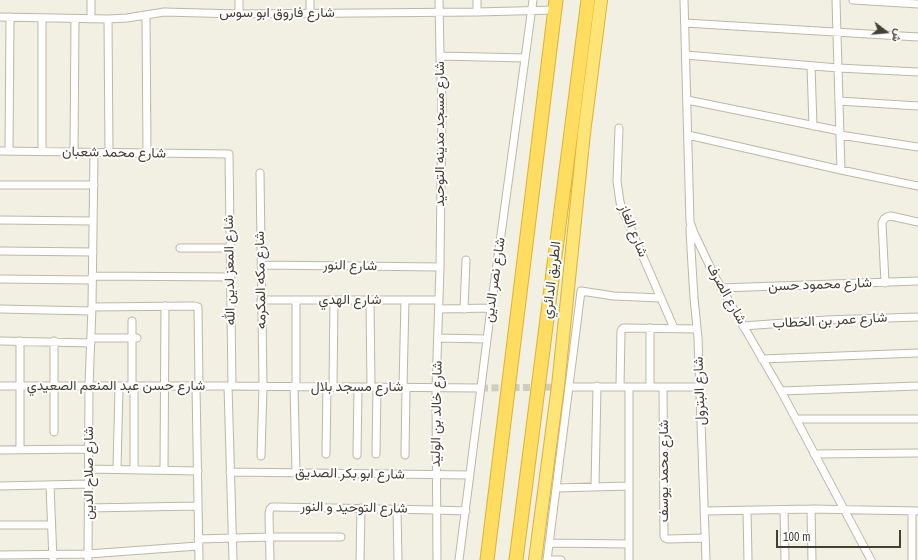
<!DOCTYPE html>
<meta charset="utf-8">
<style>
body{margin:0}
#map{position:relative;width:918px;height:560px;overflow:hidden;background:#f2efe3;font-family:"Archivo Narrow",Vazirmatn,sans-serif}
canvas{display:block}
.north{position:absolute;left:866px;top:12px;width:40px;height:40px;-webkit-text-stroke:3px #fff;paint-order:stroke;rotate:106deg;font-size:11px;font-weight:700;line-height:16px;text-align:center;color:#433f33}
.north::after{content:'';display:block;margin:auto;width:14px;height:18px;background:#433f33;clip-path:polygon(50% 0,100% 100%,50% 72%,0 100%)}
.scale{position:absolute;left:776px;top:530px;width:125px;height:18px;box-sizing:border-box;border:2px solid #433f33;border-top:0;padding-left:5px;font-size:12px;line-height:14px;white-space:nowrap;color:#433f33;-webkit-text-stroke:3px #fff;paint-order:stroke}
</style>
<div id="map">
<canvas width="918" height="560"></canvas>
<div class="north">ش</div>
<div class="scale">100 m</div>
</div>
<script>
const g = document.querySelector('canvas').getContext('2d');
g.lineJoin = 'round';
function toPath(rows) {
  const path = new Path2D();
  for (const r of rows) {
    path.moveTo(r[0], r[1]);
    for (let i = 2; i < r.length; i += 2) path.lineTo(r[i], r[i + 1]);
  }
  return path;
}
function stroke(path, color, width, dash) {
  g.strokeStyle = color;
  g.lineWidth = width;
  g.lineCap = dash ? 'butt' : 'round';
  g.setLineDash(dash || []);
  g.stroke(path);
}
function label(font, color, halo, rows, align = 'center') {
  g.font = font + ' "Archivo Narrow",Vazirmatn,sans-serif';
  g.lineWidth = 4;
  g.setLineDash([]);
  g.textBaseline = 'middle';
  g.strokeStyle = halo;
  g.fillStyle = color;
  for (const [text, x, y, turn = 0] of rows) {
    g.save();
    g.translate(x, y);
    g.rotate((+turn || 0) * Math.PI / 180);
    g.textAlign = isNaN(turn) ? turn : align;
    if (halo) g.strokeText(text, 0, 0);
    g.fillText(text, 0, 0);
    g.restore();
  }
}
const minorTunnel = toPath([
 [481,388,569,387]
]);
const minor = toPath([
 [239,0,239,14],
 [310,0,310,13],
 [477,0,477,12],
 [684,0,690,222,694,233,715,277,781,391,871,560],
 [836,0,841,170],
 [853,0,918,4],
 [146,15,147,154],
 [0,17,108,19,127,18,164,12,239,14,477,12,554,10],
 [91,19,91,0],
 [108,19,109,152],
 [685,23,918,37],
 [686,55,838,68,918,72],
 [440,56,525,58],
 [811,66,813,126],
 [687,100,840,131],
 [839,101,918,106],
 [619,128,617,181,620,202,623,211,674,328],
 [688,135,841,170,918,186],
 [840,135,918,147],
 [0,151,229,154,232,386],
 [9,151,10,17],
 [42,151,42,18],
 [74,152,75,19],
 [260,173,263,386,261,456],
 [0,185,94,185],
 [0,220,93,221],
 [690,228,691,249,694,298,698,338,706,560],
 [180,248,230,248],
 [0,251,93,252],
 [261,265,440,267],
 [92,276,231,277],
 [0,279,92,280],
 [885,283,882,223,884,219,887,217,891,216,918,222],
 [721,288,918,281],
 [261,300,439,300],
 [296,300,296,387],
 [370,300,371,387],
 [92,307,194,306,198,307,199,386],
 [0,309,91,311],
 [439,309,491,308],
 [464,309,466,260],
 [743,326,826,320,918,317],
 [91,338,137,338],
 [438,338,487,339],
 [0,341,91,343],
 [762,359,918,353],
 [0,386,232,386,481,388],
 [132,386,132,321],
 [134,386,134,470],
 [196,386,199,560],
 [228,386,233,560],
 [294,387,296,473],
 [333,387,334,300],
 [403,387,405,300],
 [569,387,700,387],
 [620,387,621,331,623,328,697,329],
 [629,387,629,560],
 [650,387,650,328],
 [663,387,664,536,665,538,668,539,705,538],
 [781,391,918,386],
 [796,419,918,419],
 [54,432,54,341],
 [20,449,20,341],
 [0,450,89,449],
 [326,454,327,387],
 [376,454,377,387],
 [814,454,918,453],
 [357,455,358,387],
 [405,455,406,387],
 [89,469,198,471],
 [117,469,119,386],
 [164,470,165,306],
 [230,472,470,475],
 [50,485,53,560],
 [0,486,89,484],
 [595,487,597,386],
 [556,488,629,486],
 [88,508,198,506],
 [397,509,398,560],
 [811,509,812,560],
 [747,510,748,560],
 [784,510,785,560],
 [704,511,811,509,918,511],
 [0,525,51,525],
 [198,539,270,537,341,537],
 [549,543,629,544],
 [0,555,88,554,198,546],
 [88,560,89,386,92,307,94,152],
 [270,560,269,513,270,509,272,507,276,507,436,510,466,511],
 [360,560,361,508],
 [437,560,436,388,440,267,442,103,440,56,439,0],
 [459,560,491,308,533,0],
 [547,560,581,291,614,296,661,298],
 [547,560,561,560],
 [912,560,912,511]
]);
const trunk = toPath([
 [535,560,558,386,584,133,601,0]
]);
const motorway = toPath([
 [487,560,518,309,556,0],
 [516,560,588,0]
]);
const streetNames = [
 ["شارع فاروق ابو سوس",277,13],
 ["شارع مسجد مدينه التوحيد",440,134,-90],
 ["شارع محمد شعبان",114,153,1],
 ["شارع الغاز",633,231,68],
 ["شارع النور",350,266,1],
 ["شارع المعز لدين الله",230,270,-91],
 ["شارع مكه المكرمه",261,280,-91],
 ["شارع نصر الدين",495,280,-82],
 ["الطريق الدائري",552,280,-83],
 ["شارع محمود حسن",820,285,-2],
 ["شارع الصرف",726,294,61],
 ["شارع الهدي",350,300],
 ["شارع عمر بن الخطاب",830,321,-3],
 ["شارع حسن عبد المنعم الصعيدي",116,386],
 ["شارع مسجد بلال",357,387],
 ["شارع البترول",700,391,-92],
 ["شارع خالد بن الوليد",437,414,-89],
 ["شارع محمد يوسف",664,471,-90],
 ["شارع صلاح الدين",89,473,-90],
 ["شارع ابو بكر الصديق",350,474,1],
 ["شارع التوحيد و النور",354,508,1]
];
stroke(minorTunnel, '#cfccc0', 7, [7, 3.5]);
stroke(minor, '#bdb8a6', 9);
stroke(trunk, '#deb331', 14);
stroke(motorway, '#deb331', 15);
stroke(minor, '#fff', 7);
stroke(trunk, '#ffe478', 12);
stroke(motorway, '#ffdd61', 13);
label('14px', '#433f33', '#fff', streetNames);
</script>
